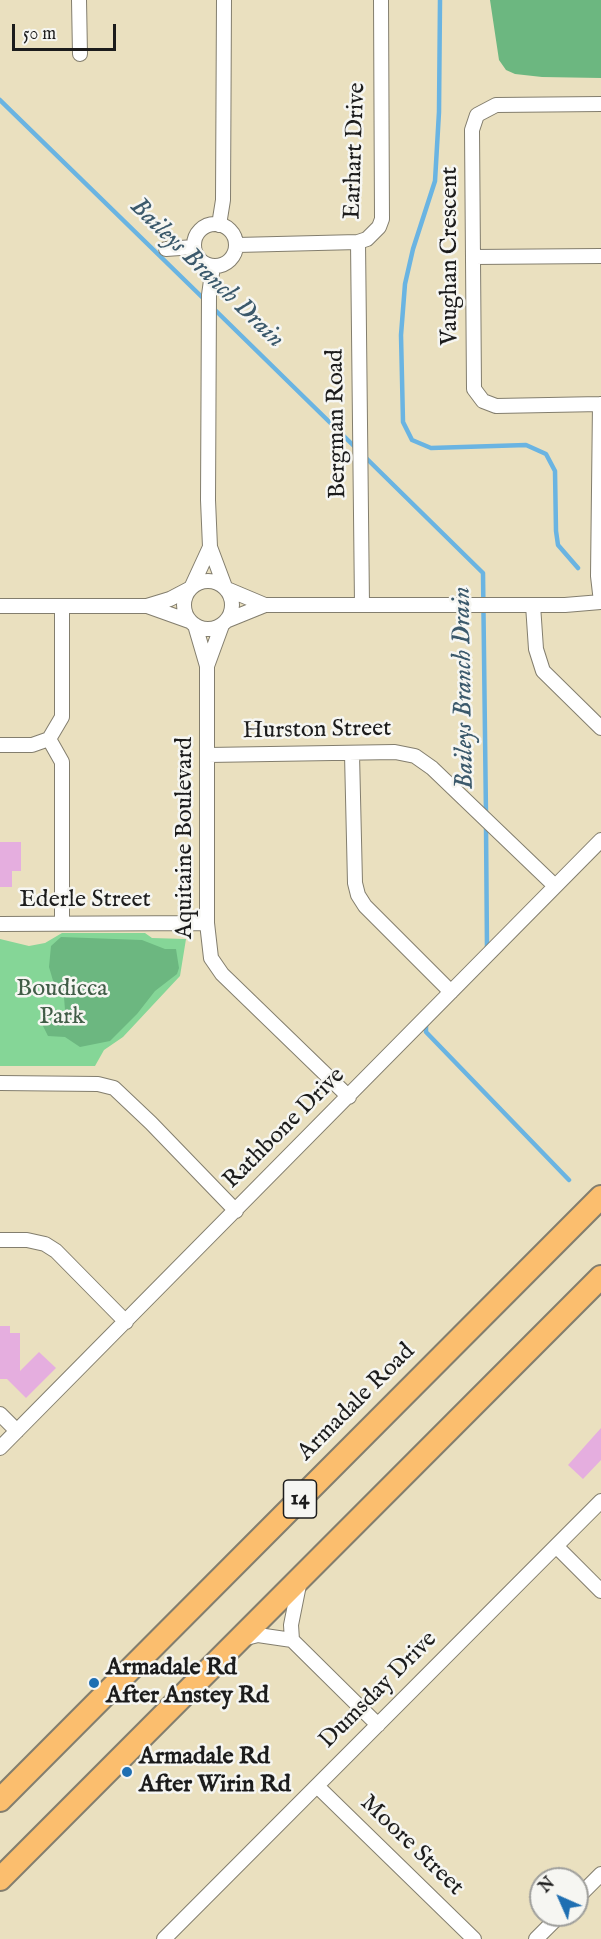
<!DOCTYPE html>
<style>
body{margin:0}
#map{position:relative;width:601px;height:1939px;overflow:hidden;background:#eae0bf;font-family:"IM FELL English",serif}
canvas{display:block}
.north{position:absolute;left:529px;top:1867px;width:60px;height:60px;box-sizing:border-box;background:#f6f6f2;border:2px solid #9f9f9c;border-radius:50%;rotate:315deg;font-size:16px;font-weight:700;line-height:24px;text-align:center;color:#1c1c1c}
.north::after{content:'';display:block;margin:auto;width:21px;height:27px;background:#1f6fb2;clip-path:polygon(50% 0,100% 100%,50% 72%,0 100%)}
.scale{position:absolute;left:12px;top:24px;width:104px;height:27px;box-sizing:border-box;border:3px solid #1c1c1c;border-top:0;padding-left:8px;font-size:18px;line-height:21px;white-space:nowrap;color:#1c1c1c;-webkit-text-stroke:4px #f6f6f2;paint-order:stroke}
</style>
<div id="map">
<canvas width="601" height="1939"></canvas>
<div class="north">N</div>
<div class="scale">50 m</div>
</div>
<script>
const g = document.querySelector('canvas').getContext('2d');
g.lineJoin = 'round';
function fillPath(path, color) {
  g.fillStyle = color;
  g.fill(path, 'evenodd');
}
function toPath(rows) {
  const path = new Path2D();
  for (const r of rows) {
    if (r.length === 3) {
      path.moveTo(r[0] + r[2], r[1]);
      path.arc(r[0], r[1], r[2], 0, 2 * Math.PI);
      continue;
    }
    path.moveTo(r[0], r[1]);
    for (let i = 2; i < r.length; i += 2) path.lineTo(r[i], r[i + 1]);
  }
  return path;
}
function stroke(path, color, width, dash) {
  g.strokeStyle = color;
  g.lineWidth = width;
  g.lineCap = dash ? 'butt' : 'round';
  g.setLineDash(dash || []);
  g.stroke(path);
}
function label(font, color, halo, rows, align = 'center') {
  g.font = font + ' "IM FELL English",serif';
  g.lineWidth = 5;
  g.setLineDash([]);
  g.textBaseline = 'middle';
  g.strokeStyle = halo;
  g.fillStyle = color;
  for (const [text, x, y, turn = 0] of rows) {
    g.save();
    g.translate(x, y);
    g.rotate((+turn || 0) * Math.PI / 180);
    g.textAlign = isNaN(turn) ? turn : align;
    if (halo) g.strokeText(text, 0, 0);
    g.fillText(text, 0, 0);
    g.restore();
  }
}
const green = toPath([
 [62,933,145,933,152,938,186,939,180,976,123,1037,104,1050,95,1066,0,1066,0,939,29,946,45,943]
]);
const forest = toPath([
 [490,0,601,0,601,78,542,77,515,74,506,70,499,60],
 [61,937,142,940,165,949,176,949,179,968,177,974,155,991,137,1014,110,1041,80,1047,65,1037,48,1036,43,1026,45,1021,65,1010,64,997,54,984,49,967,51,946]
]);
const stream = toPath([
 [440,0,439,112,435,181,413,249,405,284,401,335,403,422,412,440,431,448,526,445,546,454,555,471,556,531,558,545,578,568],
 [0,100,205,300],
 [213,308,357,449],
 [363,455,483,573,486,816],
 [486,825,487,951],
 [426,1022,426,1032,569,1180]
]);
const building = toPath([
 [0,842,21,842,21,871,12,871,12,887,0,887],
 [0,1326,10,1326,10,1333,20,1333,20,1371,39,1352,56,1368,26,1398,7,1379,0,1379],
 [601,1428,601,1460,583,1479,568,1465]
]);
const minor = toPath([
 [79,0,80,54],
 [601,104,496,105,477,115,472,130,474,389,483,401,496,406,601,404],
 [215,245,21],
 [219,225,223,200,224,0],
 [358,242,362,605],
 [237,245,358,242,367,239,379,227,382,219,381,0],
 [166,249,194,247],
 [473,257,601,256],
 [213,266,209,295,208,500,210,547,225,587],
 [600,404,598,576,601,602],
 [208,605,24],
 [192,586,210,547],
 [227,589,265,605],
 [533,605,536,649,543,671,601,728],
 [0,606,147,606,170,599,189,589],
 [147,606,189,621],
 [228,620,265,605,565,605,601,602],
 [195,625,207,666,207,923,211,958,222,974,349,1097],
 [207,666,222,625],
 [49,739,62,762,62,923],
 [0,745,32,745,49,739,62,717,62,606],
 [352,754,355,883,358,895,365,906,451,992],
 [208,755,395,752,415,756,432,768,555,886],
 [0,924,207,923],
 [0,1083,98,1084,114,1088,151,1123,236,1211],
 [0,1240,27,1240,45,1244,56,1251,126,1322],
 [0,1414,17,1431],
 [0,1448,601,840],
 [556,1546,601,1591],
 [242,1639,258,1635,292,1640,378,1725],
 [292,1640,291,1625,300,1580],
 [317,1786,474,1939],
 [577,1898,601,1874],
 [164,1939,601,1501],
 [536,1939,560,1915]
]);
const trunk = toPath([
 [0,1800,601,1197],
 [0,1879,601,1277]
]);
const markers = [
 [94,1683,6,"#1f6fb2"],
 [127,1772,6,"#1f6fb2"]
];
const shields = [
 [300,1499,33]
];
const shieldNames = [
 ["14",300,1499]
];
const streetNames = [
 ["Earhart Drive",356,151,-88],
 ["Vaughan Crescent",451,256,-90],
 ["Bergman Road",338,424,-91],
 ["Hurston Street",317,731,-1],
 ["Aquitaine Boulevard",186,838,-90],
 ["Ederle Street",85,901],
 ["Rathbone Drive",285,1129,-45],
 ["Armadale Road",357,1403,-45],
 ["Dumsday Drive",379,1691,-45],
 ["Moore Street",411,1846,44]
];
const parkNames = [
 ["Boudicca",62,990],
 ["Park",62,1018]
];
const poiNames = [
 ["Armadale Rd",106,1669],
 ["After Anstey Rd",106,1697],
 ["Armadale Rd",139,1758],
 ["After Wirin Rd",139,1786]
];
const waterNames = [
 ["Baileys Branch Drain",206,274,44],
 ["Baileys Branch Drain",465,688,-91]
];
fillPath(green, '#85d697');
fillPath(forest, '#6cb780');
stroke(stream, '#6ab4e2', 4.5);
fillPath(building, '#e5aedf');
stroke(minor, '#837e6e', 16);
stroke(trunk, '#837e6e', 26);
stroke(minor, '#fff', 14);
stroke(trunk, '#fbbe6e', 22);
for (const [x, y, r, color] of markers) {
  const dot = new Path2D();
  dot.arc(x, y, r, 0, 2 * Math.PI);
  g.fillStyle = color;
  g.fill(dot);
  stroke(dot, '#f6f6f2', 2);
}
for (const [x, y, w] of shields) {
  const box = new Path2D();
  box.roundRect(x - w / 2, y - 19, w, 38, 4.5);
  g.fillStyle = '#f6f6f2';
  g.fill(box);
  stroke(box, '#1c1c1c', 1.5);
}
label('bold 22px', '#1c1c1c', null, shieldNames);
label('24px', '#1c1c1c', '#f6f6f2', streetNames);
label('24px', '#415d47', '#f6f6f2', parkNames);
label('bold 24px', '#1c1c1c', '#f6f6f2', poiNames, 'left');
label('italic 26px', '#3b596b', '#f6f6f2', waterNames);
</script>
